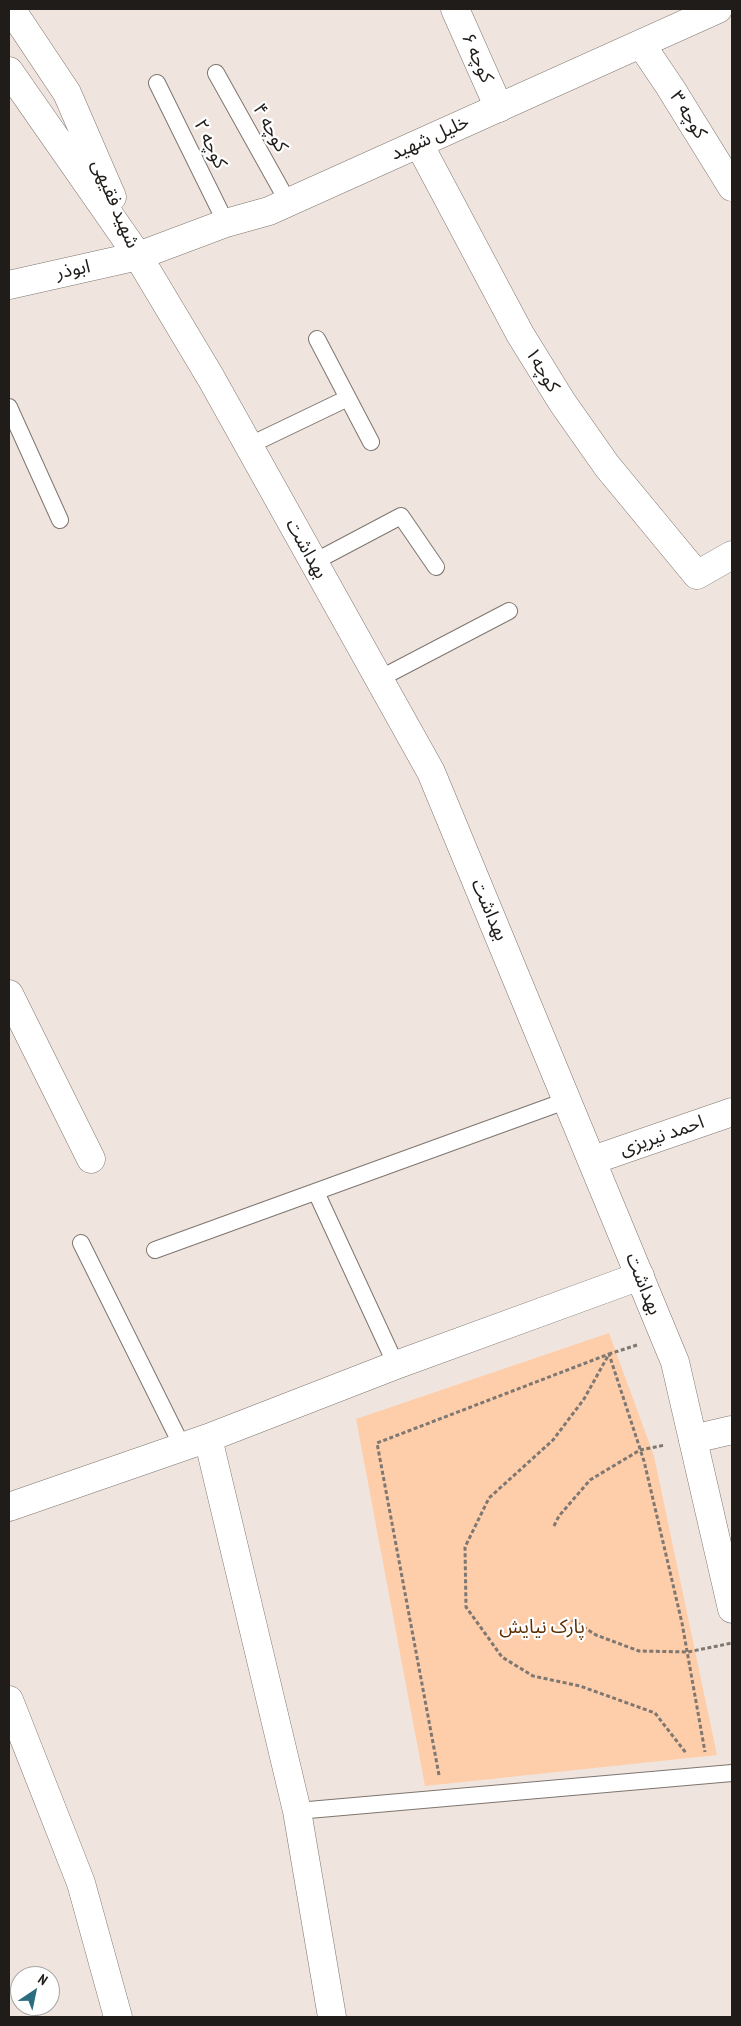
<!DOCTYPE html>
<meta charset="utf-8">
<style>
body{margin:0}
#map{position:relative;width:741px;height:2026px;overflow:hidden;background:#f0e5de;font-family:"PT Sans Narrow",sans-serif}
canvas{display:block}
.frame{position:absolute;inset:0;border:10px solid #1f1c19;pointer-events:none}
.north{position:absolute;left:10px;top:1966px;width:50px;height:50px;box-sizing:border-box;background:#fff;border:1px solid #a5a4a3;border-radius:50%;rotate:34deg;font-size:14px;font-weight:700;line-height:20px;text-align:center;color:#1f1c19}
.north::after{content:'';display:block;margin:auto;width:18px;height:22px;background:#2b6c80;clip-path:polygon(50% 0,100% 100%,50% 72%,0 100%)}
</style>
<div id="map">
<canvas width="741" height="2026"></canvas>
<div class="frame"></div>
<div class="north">N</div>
</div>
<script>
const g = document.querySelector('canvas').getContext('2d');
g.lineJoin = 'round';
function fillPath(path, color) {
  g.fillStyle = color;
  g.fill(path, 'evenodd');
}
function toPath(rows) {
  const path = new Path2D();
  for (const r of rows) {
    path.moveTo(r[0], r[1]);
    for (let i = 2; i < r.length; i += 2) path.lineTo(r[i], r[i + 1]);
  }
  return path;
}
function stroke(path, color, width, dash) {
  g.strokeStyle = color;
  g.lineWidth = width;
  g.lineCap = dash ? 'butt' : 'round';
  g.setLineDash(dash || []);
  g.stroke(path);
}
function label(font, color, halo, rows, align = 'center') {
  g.font = font + ' "PT Sans Narrow","Noto Sans Arabic",sans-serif';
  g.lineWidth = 4.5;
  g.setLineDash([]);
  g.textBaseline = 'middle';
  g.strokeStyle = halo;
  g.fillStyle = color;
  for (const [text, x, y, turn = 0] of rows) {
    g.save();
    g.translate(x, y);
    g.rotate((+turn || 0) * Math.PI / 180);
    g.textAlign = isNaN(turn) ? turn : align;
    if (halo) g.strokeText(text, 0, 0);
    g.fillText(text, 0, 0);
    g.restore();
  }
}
const green = toPath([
 [609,1333,654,1456,717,1755,425,1786,356,1419]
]);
const path = toPath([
 [637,1345,609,1354,584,1399,553,1440,489,1498,465,1547,466,1607,502,1657,533,1676,580,1686,655,1713,686,1753],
 [554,1526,559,1516,590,1480,640,1450,665,1445],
 [572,1620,596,1635,639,1651,688,1652,732,1643],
 [439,1775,377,1443,609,1354,644,1461,682,1623,705,1752]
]);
const service = toPath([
 [216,73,288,202],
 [157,83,226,223],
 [317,339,371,442],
 [9,407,60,520],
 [248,446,348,398],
 [314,562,401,516,436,567],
 [379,679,509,611],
 [316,1192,396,1365],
 [81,1243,183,1448],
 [155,1250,568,1100],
 [297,1811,732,1773]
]);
const minor = toPath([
 [455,9,499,108],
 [641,44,670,87,732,187],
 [419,144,520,334,562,402,607,466,697,575,732,555],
 [9,994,91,1159],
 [208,1438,297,1811,332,2017],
 [693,1439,732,1430],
 [9,1507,208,1438,396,1365,640,1276],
 [9,1700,81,1883,118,2017]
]);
const tertiary = toPath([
 [11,9,67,93,112,197],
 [9,71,138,256,211,378,431,772,675,1362,732,1609],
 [9,285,138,256,226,223,269,211,718,9],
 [593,1160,732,1112]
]);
const streetNames = [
 ["کوچه ۶",477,58,66],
 ["کوچه ۳",688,115,58],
 ["کوچه ۴",270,128,61],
 ["خلیل شهید",430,138,-24],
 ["کوچه ۲",210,144,64],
 ["شهید فقیهی",115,204,67],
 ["ابوذر",73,270,-12],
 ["کوچه۱",542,370,59],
 ["بهداشت",306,549,61],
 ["بهداشت",489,910,67],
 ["احمد نیریزی",662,1136,-19],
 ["بهداشت",643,1284,68]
];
const parkNames = [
 ["پارک نیایش",542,1628]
];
fillPath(green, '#fecda9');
stroke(service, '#7e756f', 18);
stroke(minor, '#7e756f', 29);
stroke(tertiary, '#7e756f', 29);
stroke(path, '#7e7772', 3, [4, 2.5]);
stroke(service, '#fff', 16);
stroke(minor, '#fff', 28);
stroke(tertiary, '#fff', 28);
label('19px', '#1f1c19', '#fff', streetNames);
label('19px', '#5d2e00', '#fff', parkNames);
</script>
